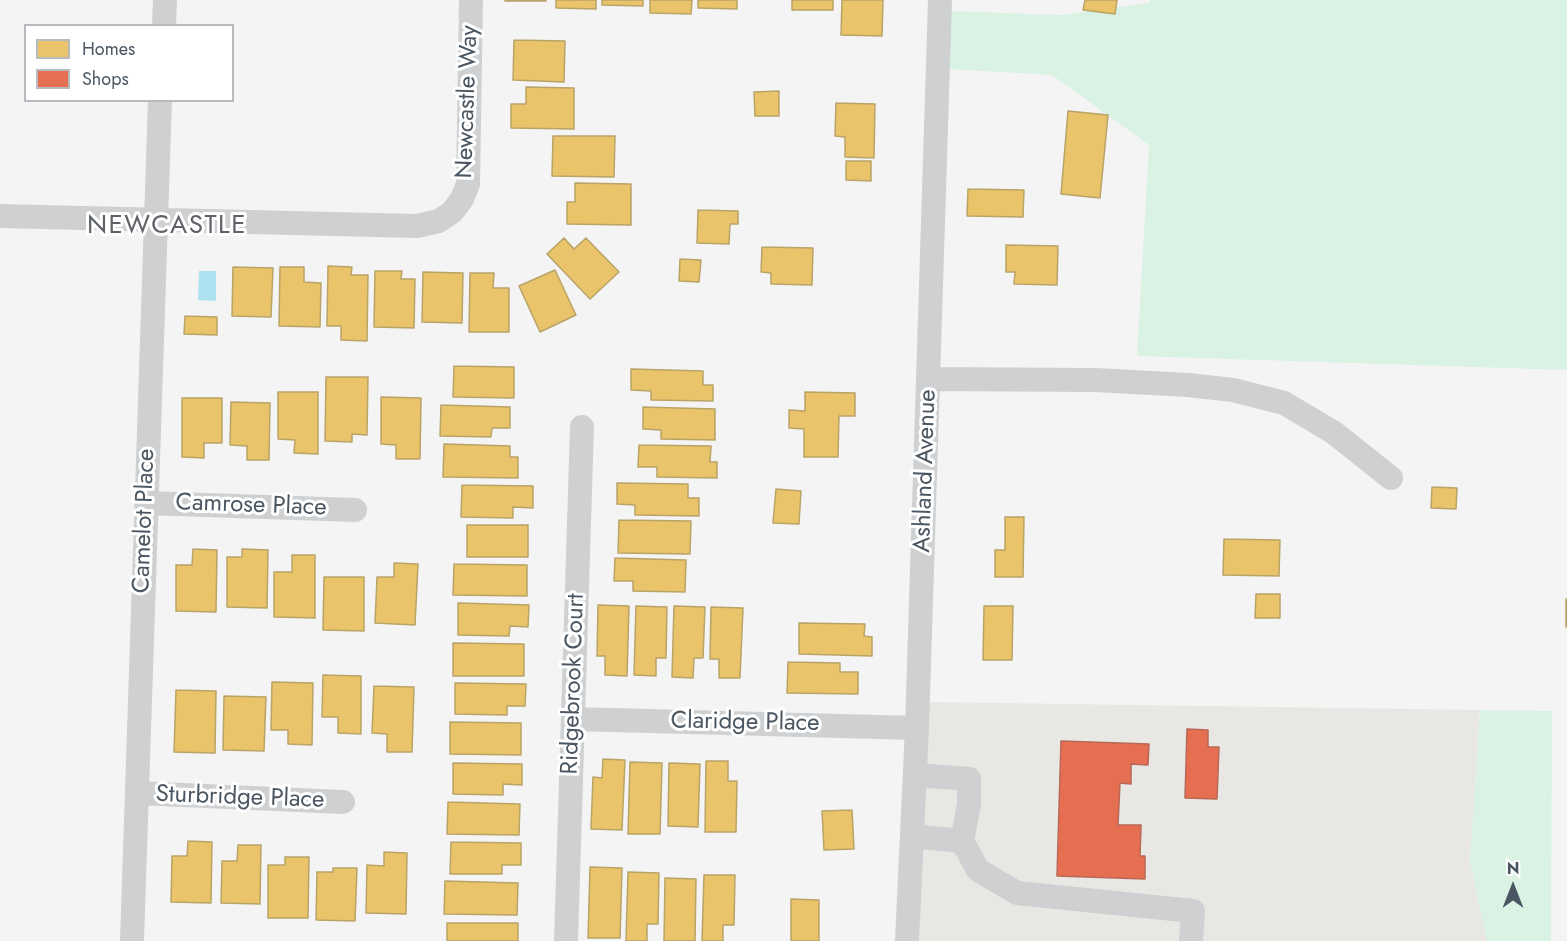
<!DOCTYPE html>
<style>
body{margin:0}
#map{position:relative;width:1567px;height:941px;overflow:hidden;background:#f4f4f4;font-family:Jost,sans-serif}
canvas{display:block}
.legend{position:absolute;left:24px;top:24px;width:210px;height:78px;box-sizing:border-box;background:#fff;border:2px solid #b7bbc0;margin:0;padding:8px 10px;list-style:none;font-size:18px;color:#4a5661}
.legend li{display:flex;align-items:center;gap:12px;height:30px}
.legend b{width:30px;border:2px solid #b7bbc0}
.north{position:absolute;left:1483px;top:857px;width:60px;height:60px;-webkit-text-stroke:4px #fff;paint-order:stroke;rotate:0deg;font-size:16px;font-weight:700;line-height:24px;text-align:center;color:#4a5661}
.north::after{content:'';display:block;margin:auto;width:21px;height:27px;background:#4a5661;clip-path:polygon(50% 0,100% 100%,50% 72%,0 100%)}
</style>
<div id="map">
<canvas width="1567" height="941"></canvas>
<ul class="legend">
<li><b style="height:16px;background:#e9c46a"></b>Homes</li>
<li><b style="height:16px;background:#e76f51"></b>Shops</li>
</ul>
<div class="north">N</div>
</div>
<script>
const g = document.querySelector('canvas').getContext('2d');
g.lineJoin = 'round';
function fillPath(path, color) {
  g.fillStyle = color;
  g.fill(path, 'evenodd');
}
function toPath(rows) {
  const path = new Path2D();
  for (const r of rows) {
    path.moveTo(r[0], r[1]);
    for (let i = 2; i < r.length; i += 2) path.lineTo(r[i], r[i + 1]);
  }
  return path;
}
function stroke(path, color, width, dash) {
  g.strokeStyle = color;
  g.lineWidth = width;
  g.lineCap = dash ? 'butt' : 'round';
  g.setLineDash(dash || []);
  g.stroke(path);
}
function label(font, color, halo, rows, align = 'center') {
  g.font = font + ' Jost,sans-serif';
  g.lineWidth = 6;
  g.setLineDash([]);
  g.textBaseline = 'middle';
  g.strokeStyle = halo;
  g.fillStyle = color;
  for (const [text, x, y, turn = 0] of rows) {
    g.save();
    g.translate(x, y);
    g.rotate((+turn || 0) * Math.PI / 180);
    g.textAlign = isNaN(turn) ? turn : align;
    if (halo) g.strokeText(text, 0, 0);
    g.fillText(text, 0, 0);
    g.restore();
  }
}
const commercial = toPath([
 [929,702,1480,710,1470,861,1487,941,918,941]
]);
const green = toPath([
 [1151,0,1567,0,1567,370,1137,356,1149,145,1052,75,948,69,950,11,1060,15,1149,3],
 [1480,710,1552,711,1551,941,1487,941,1470,861]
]);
const water = toPath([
 [199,271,216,271,216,301,198,300]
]);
const homes = toPath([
 [505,0,546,0,546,1,505,1,505,0],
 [556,0,596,0,596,9,556,8,556,0],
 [602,0,643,0,643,6,602,5,602,0],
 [650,0,692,0,691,14,650,13,650,0],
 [698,0,737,0,737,9,698,8,698,0],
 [792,0,833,0,833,10,792,10,792,0],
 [842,0,883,0,882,36,841,35,842,0],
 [1085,0,1117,0,1115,14,1083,10,1085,0],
 [514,40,565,41,564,82,513,80,514,40],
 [526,87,574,88,574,129,511,128,511,104,526,104,526,87],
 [779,91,779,116,755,116,754,92,779,91],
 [836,103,875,104,874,158,845,157,845,137,835,136,836,103],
 [1068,111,1108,115,1100,198,1061,194,1068,111],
 [553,136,615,136,614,177,552,176,553,136],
 [846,161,871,161,871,181,846,180,846,161],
 [575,183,631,184,631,225,567,224,567,202,575,202,575,183],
 [968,189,1024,190,1023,217,967,216,968,189],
 [698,210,738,211,738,224,730,224,729,244,697,243,698,210],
 [564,238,574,249,586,238,619,272,590,299,547,254,564,238],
 [1006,245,1058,246,1057,285,1014,284,1015,272,1006,272,1006,245],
 [762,247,813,248,812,285,771,284,771,273,761,272,762,247],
 [680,259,701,260,699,282,679,281,680,259],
 [328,266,352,267,351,275,368,275,367,341,341,340,341,326,327,326,328,266],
 [233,267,273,268,271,317,232,316,233,267],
 [280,267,304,267,304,282,321,283,320,327,279,326,280,267],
 [555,270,576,315,540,332,519,286,555,270],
 [375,271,402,271,401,279,415,279,414,328,374,327,375,271],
 [423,272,463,273,462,323,422,322,423,272],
 [470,273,494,273,493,288,509,288,509,332,469,332,470,273],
 [185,316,217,317,217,335,184,334,185,316],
 [454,366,514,367,514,398,453,397,454,366],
 [631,369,703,371,703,385,713,385,713,401,651,400,651,391,631,390,631,369],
 [326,377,368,377,367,435,352,434,352,442,325,441,326,377],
 [278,392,318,392,318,454,294,453,295,440,278,439,278,392],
 [805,392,855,393,855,416,839,416,838,457,804,457,804,429,789,428,789,410,805,411,805,392],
 [381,397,421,398,420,459,396,459,396,445,381,444,381,397],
 [182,398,222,398,222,443,204,443,204,458,182,457,182,398],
 [231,402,270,403,269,460,247,460,247,446,230,445,231,402],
 [441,405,510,407,510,428,492,428,491,437,440,436,441,405],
 [643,407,715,409,715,440,661,439,661,430,643,429,643,407],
 [444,444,510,446,510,457,518,457,518,478,443,477,444,444],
 [639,445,711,446,710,462,717,462,717,478,657,477,657,467,638,467,639,445],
 [617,483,688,484,688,498,699,498,699,516,635,515,635,505,617,504,617,483],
 [462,485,533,486,533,508,513,507,513,518,461,517,462,485],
 [1432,487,1457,488,1456,509,1431,508,1432,487],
 [776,489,801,491,799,524,773,523,776,489],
 [1005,517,1024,517,1023,577,995,577,995,550,1005,550,1005,517],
 [619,520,691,521,690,554,618,553,619,520],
 [467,525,528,525,528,557,467,557,467,525],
 [1224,539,1280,540,1279,576,1223,575,1224,539],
 [193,549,217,550,216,612,176,611,176,565,192,565,193,549],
 [242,549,268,550,267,608,227,607,227,557,242,557,242,549],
 [292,555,315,555,315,618,274,617,274,572,292,572,292,555],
 [615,558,686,560,685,592,633,591,633,581,614,581,615,558],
 [394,563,418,564,415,625,375,623,377,577,394,577,394,563],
 [454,564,527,565,527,596,453,595,454,564],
 [324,577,364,577,364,631,323,630,324,577],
 [1256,594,1280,594,1280,618,1255,618,1256,594],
 [1566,599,1567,599,1567,627,1566,627,1566,599],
 [458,603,529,605,528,627,510,626,509,636,458,635,458,603],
 [598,605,629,606,627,676,605,675,605,656,597,656,598,605],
 [636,606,667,607,666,658,656,658,656,676,634,675,636,606],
 [674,606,705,607,703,658,694,658,693,678,672,677,674,606],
 [984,606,1013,606,1012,660,983,660,984,606],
 [711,607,743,608,740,678,719,678,719,659,710,659,711,607],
 [799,623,865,624,864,636,872,637,872,656,799,654,799,623],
 [453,643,524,644,524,676,453,676,453,643],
 [788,662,840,663,840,672,858,672,858,694,787,693,788,662],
 [323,675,361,676,361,734,338,733,338,717,322,717,323,675],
 [272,682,313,683,312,745,288,744,288,730,271,730,272,682],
 [455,683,526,684,525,706,507,706,507,715,455,714,455,683],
 [374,686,414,687,412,752,387,752,387,734,372,733,374,686],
 [176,690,216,691,215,753,174,752,176,690],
 [224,696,266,697,264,751,223,750,224,696],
 [450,722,521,723,521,755,450,754,450,722],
 [603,759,625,760,622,830,591,829,593,777,602,778,603,759],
 [706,761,728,761,728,781,737,781,736,832,705,832,706,761],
 [630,762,662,763,660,834,628,834,630,762],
 [453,763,522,764,522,785,503,784,503,795,453,794,453,763],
 [669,763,700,764,698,827,668,826,669,763],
 [448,802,520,804,519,835,447,834,448,802],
 [852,810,854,849,824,850,822,811,852,810],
 [188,841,212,842,211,903,171,902,172,856,187,856,188,841],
 [451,842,521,843,521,865,502,865,502,874,450,874,451,842],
 [238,845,261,845,260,904,221,903,222,861,237,861,238,845],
 [384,852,407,853,406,914,366,913,367,865,384,866,384,852],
 [285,857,309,857,308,918,268,918,268,865,285,865,285,857],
 [590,867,622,868,620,938,588,938,590,867],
 [333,868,357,868,355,921,316,920,317,872,333,872,333,868],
 [628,872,659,873,658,924,647,924,647,941,626,941,628,872],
 [704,875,735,875,734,925,723,925,723,941,702,941,704,875],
 [665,878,696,879,695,941,664,941,665,878],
 [445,881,518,883,517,915,444,914,445,881],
 [791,899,819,900,819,941,791,941,791,899],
 [447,923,518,923,518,941,447,941,447,923]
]);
const shops = toPath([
 [1187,729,1208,730,1208,747,1219,747,1217,799,1185,798,1187,729],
 [1061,741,1149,744,1148,765,1131,764,1131,784,1120,783,1118,825,1141,825,1140,856,1145,856,1145,879,1057,876,1061,741]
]);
const minor = toPath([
 [164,26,165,0],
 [0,216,417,226,439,221,452,212,462,199,468,184,471,0],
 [929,379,1095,380,1188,385,1233,390,1284,403,1333,432,1391,478],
 [146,503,355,510],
 [573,719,917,728],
 [915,775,969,779,969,804,962,841],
 [137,793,343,802],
 [912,836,962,841,978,870,1017,893,1193,911,1191,941],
 [132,941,160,100],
 [566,941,582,427],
 [907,941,917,728,940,0]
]);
const streetNames = [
 ["Newcastle Way",468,102,-88],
 ["Ashland Avenue",926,471,-88],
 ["Camrose Place",251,506,2],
 ["Camelot Place",145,521,-88],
 ["Ridgebrook Court",574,684,-88],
 ["Claridge Place",745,723,1],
 ["Sturbridge Place",240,798,2]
];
const neighbourhoodNames = [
 ["NEWCASTLE",167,227]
];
fillPath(commercial, '#e8e7e3');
fillPath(green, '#d9f2e3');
fillPath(water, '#aee2f0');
fillPath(homes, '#e9c46a');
stroke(homes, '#b9a367', 1.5);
fillPath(shops, '#e76f51');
stroke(shops, '#b86856', 1.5);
stroke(minor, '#ced0d2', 24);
label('24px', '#4a5661', '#fff', streetNames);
g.letterSpacing = '1.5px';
label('26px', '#5f6368', '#fff', neighbourhoodNames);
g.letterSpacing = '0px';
</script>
